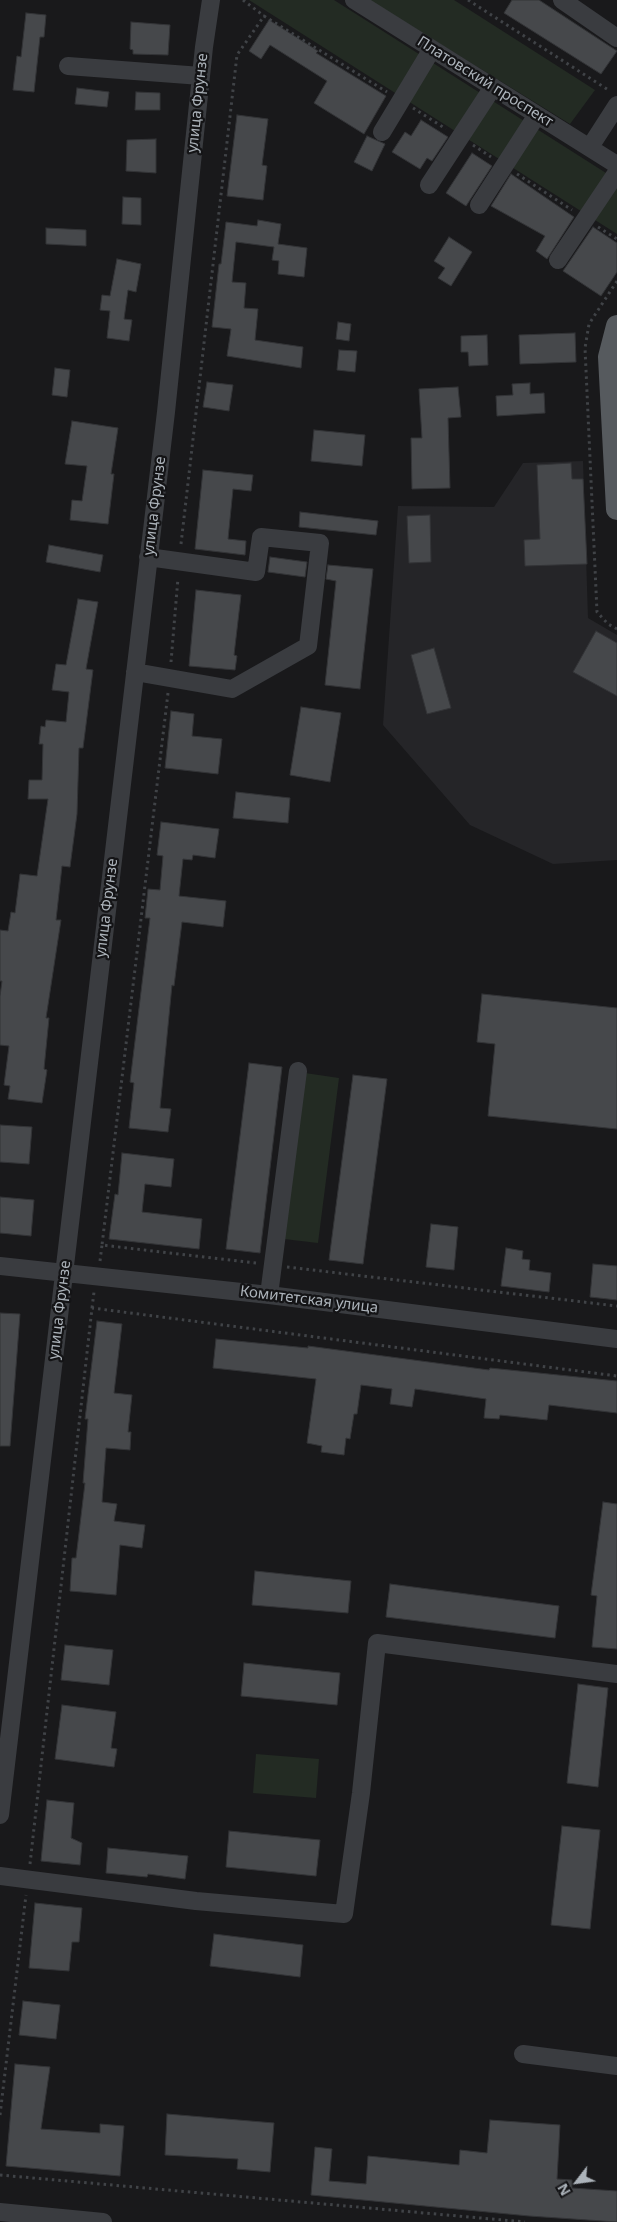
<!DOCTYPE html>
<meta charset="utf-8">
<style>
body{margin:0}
#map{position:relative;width:617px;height:2222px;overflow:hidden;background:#19191b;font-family:"Noto Sans",sans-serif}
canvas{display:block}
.north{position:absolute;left:552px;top:2157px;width:50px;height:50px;-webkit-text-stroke:4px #141416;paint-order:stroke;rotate:240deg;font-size:14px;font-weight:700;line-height:20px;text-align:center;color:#acb3ba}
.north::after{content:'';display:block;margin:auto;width:18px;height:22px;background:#acb3ba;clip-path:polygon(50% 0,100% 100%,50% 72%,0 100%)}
</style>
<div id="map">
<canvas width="617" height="2222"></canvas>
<div class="north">N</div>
</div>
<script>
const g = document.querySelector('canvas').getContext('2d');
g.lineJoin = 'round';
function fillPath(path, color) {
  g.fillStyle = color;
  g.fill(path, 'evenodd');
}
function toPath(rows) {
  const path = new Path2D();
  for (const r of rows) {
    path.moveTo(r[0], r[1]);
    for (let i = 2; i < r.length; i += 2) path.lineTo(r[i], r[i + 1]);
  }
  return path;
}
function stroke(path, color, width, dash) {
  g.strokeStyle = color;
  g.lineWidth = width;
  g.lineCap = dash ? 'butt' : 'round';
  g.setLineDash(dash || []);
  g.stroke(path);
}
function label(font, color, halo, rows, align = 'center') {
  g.font = font + ' "Noto Sans",sans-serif';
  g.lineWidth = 4.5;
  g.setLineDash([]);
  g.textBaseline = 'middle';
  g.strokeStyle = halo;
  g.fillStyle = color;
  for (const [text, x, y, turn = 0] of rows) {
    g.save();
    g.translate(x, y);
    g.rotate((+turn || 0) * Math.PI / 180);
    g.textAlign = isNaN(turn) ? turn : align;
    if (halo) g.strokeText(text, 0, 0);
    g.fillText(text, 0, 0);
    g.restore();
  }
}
const built = toPath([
 [583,461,588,618,617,635,617,860,553,864,470,825,383,725,398,506,494,507,523,463]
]);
const green = toPath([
 [249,0,334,0,617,180,617,234],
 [369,0,454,0,595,90,570,124],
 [305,1073,339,1078,318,1243,284,1239],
 [256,1754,319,1759,316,1798,253,1793]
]);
const building = toPath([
 [512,0,539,0,617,51,601,74,504,13,512,0],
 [26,13,46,15,44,37,40,37,34,92,13,90,17,56,21,57,26,13],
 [269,20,318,51,316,53,386,96,364,134,314,103,327,81,270,45,261,59,249,51,269,20],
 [131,22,170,25,168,55,133,54,133,50,130,49,131,22],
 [77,88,109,92,107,107,75,104,77,88],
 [136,92,160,93,160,110,135,110,136,92],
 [237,115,268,119,262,165,267,166,263,200,227,196,237,115],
 [421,120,448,137,432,161,427,158,420,169,392,152,405,132,411,136,421,120],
 [367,136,385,144,372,171,354,162,367,136],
 [156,139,156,173,126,171,127,140,156,139],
 [472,153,492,166,466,206,446,193,472,153],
 [511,174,574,217,547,259,536,251,545,236,491,206,511,174],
 [123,197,141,198,141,225,122,224,123,197],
 [258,220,281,224,278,244,307,248,304,277,278,274,279,261,272,260,274,247,236,242,232,282,246,283,244,308,258,309,255,340,303,347,301,368,227,356,231,329,212,327,219,264,221,264,226,222,257,226,258,220],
 [593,227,617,243,617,272,601,296,563,271,593,227],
 [46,228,86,230,86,246,46,244,46,228],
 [449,237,472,252,451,286,438,278,445,268,434,261,449,237],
 [117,259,141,264,136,292,128,290,124,319,132,320,129,341,107,338,110,311,100,310,102,295,110,296,117,259],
 [338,322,351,324,349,341,336,339,338,322],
 [575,333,576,362,520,364,519,335,575,333],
 [487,335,488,365,469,366,468,352,461,352,461,336,487,335],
 [339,350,357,351,355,372,337,370,339,350],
 [55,368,70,370,67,397,52,395,55,368],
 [207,382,233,385,229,411,203,407,207,382],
 [530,383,530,394,544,393,545,413,497,416,496,396,513,395,512,384,530,383],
 [458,387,461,417,448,418,450,488,412,489,411,438,422,438,419,389,458,387],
 [72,421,118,428,111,474,114,474,108,524,70,520,72,500,82,501,87,466,65,464,72,421],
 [314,430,365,435,362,466,311,461,314,430],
 [571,463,572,479,583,479,587,564,525,566,524,540,540,539,537,465,571,463],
 [203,470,253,475,251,491,233,489,228,539,246,541,245,555,195,549,203,470],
 [300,512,378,521,376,535,299,527,300,512],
 [430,515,431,562,409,563,407,516,430,515],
 [49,545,103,555,100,572,46,562,49,545],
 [270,557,307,562,305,577,268,572,270,557],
 [328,565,373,569,360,689,325,685,336,581,326,579,328,565],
 [196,590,241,595,234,655,237,656,235,670,189,666,196,590],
 [78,599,98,602,86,669,93,670,83,748,79,748,77,814,70,867,62,866,56,920,61,920,46,1018,49,1018,44,1069,47,1070,42,1103,8,1099,10,1086,4,1085,9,1046,0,1045,0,996,2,981,0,981,0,930,8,931,11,912,15,913,20,874,37,876,48,799,28,799,29,780,42,780,43,744,39,744,41,726,45,727,46,720,66,722,69,692,52,690,56,664,66,665,78,599],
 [596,631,617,643,617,696,573,672,596,631],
 [434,648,451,708,427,714,411,655,434,648],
 [301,707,341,713,330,782,290,775,301,707],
 [171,711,194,714,192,736,222,739,218,774,165,768,171,711],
 [236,792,290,798,288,823,233,818,236,792],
 [161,822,219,829,215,858,193,855,192,860,183,859,179,896,226,901,223,927,182,922,174,986,172,985,160,1108,171,1109,168,1132,129,1128,134,1083,130,1082,150,918,145,918,148,889,160,890,163,856,157,855,161,822],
 [482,994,617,1008,617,1129,488,1116,495,1044,477,1042,482,994],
 [249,1063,282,1067,260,1253,226,1249,249,1063],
 [353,1075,387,1079,363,1264,329,1260,353,1075],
 [0,1125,32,1127,29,1164,0,1162,0,1125],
 [122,1153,174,1159,171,1187,145,1184,142,1212,202,1219,199,1249,109,1239,115,1194,118,1195,122,1153],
 [0,1197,34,1200,31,1236,0,1233,0,1197],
 [431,1224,458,1227,454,1270,426,1267,431,1224],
 [506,1248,523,1251,522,1259,530,1260,529,1270,551,1273,549,1292,501,1286,506,1248],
 [593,1264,617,1266,617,1300,590,1297,593,1264],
 [0,1313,20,1314,10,1446,0,1446,0,1313],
 [97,1321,122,1324,114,1393,132,1395,128,1432,131,1432,130,1450,106,1448,102,1502,117,1504,114,1521,145,1525,142,1548,120,1545,116,1595,70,1591,72,1558,76,1558,85,1483,83,1483,88,1419,85,1419,97,1321],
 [216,1339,308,1348,308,1346,489,1370,490,1368,617,1381,617,1413,549,1405,547,1420,500,1415,499,1419,484,1418,486,1399,415,1389,412,1407,390,1404,392,1389,361,1385,357,1414,354,1414,350,1439,346,1438,344,1455,321,1452,322,1446,307,1443,316,1379,213,1368,216,1339],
 [603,1502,617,1504,617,1649,592,1647,597,1596,591,1595,603,1502],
 [255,1571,351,1581,348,1613,252,1605,255,1571],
 [390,1584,559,1606,555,1638,386,1617,390,1584],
 [65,1645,113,1650,109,1685,61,1680,65,1645],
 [244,1663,340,1673,337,1705,241,1696,244,1663],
 [578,1684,608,1688,598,1787,567,1783,578,1684],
 [62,1705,116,1712,111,1748,117,1749,114,1767,55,1759,62,1705],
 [47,1800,74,1803,71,1838,82,1843,80,1865,41,1861,47,1800],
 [562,1826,600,1830,590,1929,551,1925,562,1826],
 [229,1831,320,1840,316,1876,226,1867,229,1831],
 [108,1848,188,1856,185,1879,148,1874,147,1877,106,1873,108,1848],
 [35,1903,82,1908,79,1942,72,1942,69,1971,29,1968,35,1903],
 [214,1934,303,1945,300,1977,210,1966,214,1934],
 [23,2001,60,2005,56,2039,19,2035,23,2001],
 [15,2064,50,2067,41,2129,100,2133,100,2124,124,2126,120,2176,6,2166,15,2064],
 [167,2114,274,2123,270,2172,237,2169,238,2159,165,2155,167,2114],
 [490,2120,560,2125,557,2179,572,2180,572,2188,617,2191,617,2222,529,2216,311,2195,315,2147,332,2149,329,2181,366,2184,368,2156,459,2165,460,2150,487,2153,490,2120]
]);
const path = toPath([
 [243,0,264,16],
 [468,0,610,91],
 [413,108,446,129],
 [473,145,491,157],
 [517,174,572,210],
 [598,227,617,239],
 [617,281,589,324,585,348,597,612,608,624,617,629],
 [181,544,237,55,264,16,387,92],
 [171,662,178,578],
 [168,693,102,1245,256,1263],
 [100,1261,102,1245],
 [287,1267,617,1306],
 [92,1308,94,1292],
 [30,1864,92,1308,617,1376],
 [0,2115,26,1895],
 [0,2175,525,2222]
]);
const minor = toPath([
 [354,0,617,165],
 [562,0,617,38],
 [68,66,201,76],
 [382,132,432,49],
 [590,147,617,105],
 [429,185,493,87],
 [479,205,537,115],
 [558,260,617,172],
 [135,672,232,689,308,646,320,543,261,537,256,572,148,557],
 [0,1266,269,1295,617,1339],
 [269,1295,298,1071],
 [0,1815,166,412,204,47,211,0],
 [0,1876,196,1901,344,1914,361,1793,377,1643,617,1674],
 [523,2054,617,2066],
 [0,2212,103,2222]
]);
const major = toPath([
 [617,326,609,357,617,509]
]);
const streetNames = [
 ["Платовский проспект",485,82,32],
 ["улица Фрунзе",198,103,-84],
 ["улица Фрунзе",155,506,-83],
 ["улица Фрунзе",107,908,-83],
 ["Комитетская улица",309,1300,7],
 ["улица Фрунзе",60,1310,-83]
];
fillPath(built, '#252528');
fillPath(green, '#232b23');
fillPath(building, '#46484b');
stroke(building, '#333437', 1);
stroke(path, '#404347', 3, [2.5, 4]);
stroke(minor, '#3a3c40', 18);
stroke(major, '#565a5e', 22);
label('15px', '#acb3ba', '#141416', streetNames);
</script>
